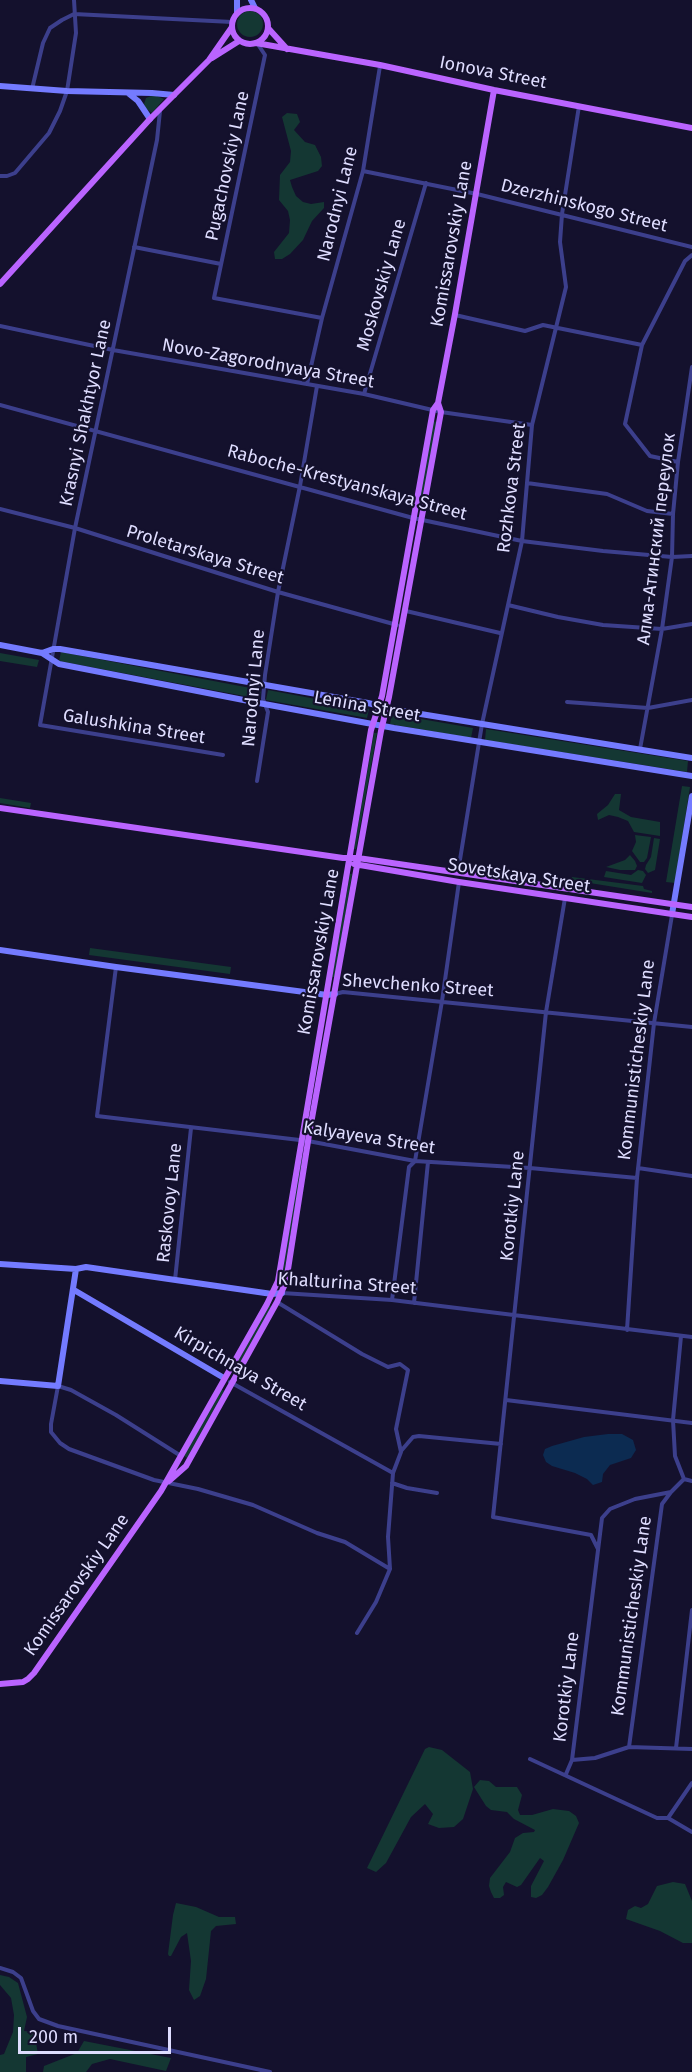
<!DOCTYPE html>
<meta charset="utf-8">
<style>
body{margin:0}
#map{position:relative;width:692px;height:2072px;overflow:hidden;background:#14112d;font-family:"Fira Sans",sans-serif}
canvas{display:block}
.scale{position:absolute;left:18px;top:2027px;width:153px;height:27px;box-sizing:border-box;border:3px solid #dfddff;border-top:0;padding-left:8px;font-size:18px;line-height:21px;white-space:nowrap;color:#dfddff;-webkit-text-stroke:4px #14112d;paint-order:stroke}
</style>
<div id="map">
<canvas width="692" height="2072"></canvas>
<div class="scale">200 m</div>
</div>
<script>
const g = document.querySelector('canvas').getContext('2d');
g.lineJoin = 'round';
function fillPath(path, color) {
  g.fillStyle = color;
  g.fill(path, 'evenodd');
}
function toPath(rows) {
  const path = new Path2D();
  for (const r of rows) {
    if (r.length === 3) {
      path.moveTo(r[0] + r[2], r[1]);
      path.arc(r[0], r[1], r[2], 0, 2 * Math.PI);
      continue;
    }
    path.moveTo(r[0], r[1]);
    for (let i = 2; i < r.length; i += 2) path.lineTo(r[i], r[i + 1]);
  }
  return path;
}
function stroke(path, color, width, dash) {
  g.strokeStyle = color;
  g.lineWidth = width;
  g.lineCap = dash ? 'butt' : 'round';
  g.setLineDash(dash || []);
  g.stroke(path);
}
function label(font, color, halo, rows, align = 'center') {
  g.font = font + ' "Fira Sans",sans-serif';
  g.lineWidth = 4.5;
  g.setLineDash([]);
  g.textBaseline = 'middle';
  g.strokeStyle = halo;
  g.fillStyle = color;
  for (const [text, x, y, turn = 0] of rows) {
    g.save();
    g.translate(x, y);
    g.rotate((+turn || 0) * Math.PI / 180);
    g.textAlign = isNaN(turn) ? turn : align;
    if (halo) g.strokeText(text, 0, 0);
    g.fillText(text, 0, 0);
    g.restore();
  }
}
const green = toPath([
 [250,24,13],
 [154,95,164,99,152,113,145,108,144,104,146,98],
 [287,113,297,114,300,122,294,130,305,142,315,145,321,157,322,166,318,171,290,180,292,187,296,196,303,202,311,204,324,202,324,208,312,221,303,240,290,254,282,259,275,259,274,252,289,233,290,220,288,211,279,200,280,175,290,162,291,151,282,117],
 [433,421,437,422,421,510,417,509],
 [61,652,261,690,260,699,59,661],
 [0,653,39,660,37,667,0,661],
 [268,690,369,709,367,718,266,700],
 [392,714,473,728,471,738,390,724],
 [486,729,688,761,687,772,485,740],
 [374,733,377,733,356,849,354,849],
 [682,786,690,787,675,883,666,882],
 [615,794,621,794,619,810,631,817,660,822,660,836,634,832,628,821,618,817,609,815,598,820,597,814,608,805],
 [0,798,31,803,30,808,0,803],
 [635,835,651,837,647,858,644,862,640,862,632,851,636,842],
 [654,838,660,839,655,870,648,873,645,869,646,865,651,857],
 [630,855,635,861,637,866,635,870,620,870,606,867,625,860],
 [638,870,643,871,646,875,642,883,604,877,606,871,631,875],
 [350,874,352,874,335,977,332,977],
 [572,877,643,886,644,889,652,891,652,893,571,880],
 [90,948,231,967,230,974,89,955],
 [301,1156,304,1156,283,1279,280,1278],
 [269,1305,272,1307,235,1371,233,1370],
 [221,1389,224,1391,187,1458,184,1456],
 [429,1747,442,1750,470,1772,473,1789,463,1819,454,1827,439,1828,428,1824,433,1814,425,1804,411,1817,386,1863,376,1872,367,1868,425,1749],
 [480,1780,489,1781,496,1787,517,1787,522,1795,518,1810,520,1815,532,1815,553,1809,569,1811,576,1816,579,1823,563,1860,548,1887,542,1895,536,1898,531,1897,531,1886,544,1861,540,1858,521,1885,517,1887,506,1882,503,1887,504,1895,500,1898,494,1898,491,1892,489,1886,490,1878,510,1852,515,1838,523,1833,534,1832,535,1830,514,1819,507,1812,491,1810,486,1806,474,1787],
 [673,1882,685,1884,692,1901,692,1943,683,1943,660,1931,626,1919,628,1910,635,1906,641,1908,648,1904,657,1886],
 [176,1903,196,1907,219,1917,235,1917,236,1924,216,1926,211,1931,206,1979,200,1996,194,2000,189,1990,191,1961,187,1933,181,1937,171,1956,169,1956,168,1954,173,1915],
 [0,1975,9,1977,18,1983,27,2017,24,2031,34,2032,38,2054,26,2057,26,2072,0,2072,0,2055,4,2054,13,2032,14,2015,11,1998,0,1985],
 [84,2041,171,2058,166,2071,110,2059,92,2064,86,2072,43,2072,44,2066,77,2053]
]);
const water = toPath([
 [608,1434,622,1434,633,1440,636,1450,631,1458,610,1465,603,1474,602,1482,593,1485,587,1479,575,1473,552,1466,546,1462,543,1455,545,1449,552,1446,584,1437]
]);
const street = toPath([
 [257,43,265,55,214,298,322,318],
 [32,89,43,43,50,28,62,20,74,14,232,22],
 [160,111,157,140,75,528,40,725,223,755],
 [363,171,477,194,692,247],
 [0,176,7,176,15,173,49,133,60,111,67,91,76,33,74,0],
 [134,247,221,264],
 [455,315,525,331,543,325,642,345],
 [0,326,113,350,364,394,441,412,532,425],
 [307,384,322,318,363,171,380,66],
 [364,394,426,183],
 [0,405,413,518,522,541,603,551,672,557,692,556],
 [678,462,650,456,625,424,642,345,685,261,692,255],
 [527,483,607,494,647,511,673,514],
 [0,509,75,528,278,592,397,625],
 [508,605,558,617,603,625,662,629,692,624],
 [406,611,500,633],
 [567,702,648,708,692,700],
 [640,749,662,629,672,557,673,514,678,462,692,367],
 [257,781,268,712,263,699,265,675,278,592,300,486,317,386],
 [458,872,482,724,522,541,532,425,566,287,560,242,562,214,579,106],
 [565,898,546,1012,493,1517,591,1535,598,1549],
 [116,967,97,1116,308,1141,415,1161,530,1168,637,1178],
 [335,994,343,992,692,1027],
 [638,1168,692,1176],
 [175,1280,191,1128],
 [282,1293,392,1300,692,1337],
 [392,1300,409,1167,415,1161,442,1001,459,882],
 [277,1302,362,1354,388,1367,400,1364,408,1370,396,1429,401,1452,393,1473,388,1537,390,1569,376,1602,357,1633],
 [414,1303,428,1162],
 [627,1330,637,1178,654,1023,672,915],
 [681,1336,673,1420,675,1456,684,1479],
 [230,1382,393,1473],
 [506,1400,692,1423],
 [401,1451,413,1437,419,1436,501,1444],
 [181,1456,116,1415,71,1390,58,1386,51,1424,51,1432,60,1443,69,1449,154,1480,198,1489,253,1505,317,1533,345,1542,390,1569],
 [684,1479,692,1481],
 [392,1483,407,1488,437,1493],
 [629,1747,662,1504,671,1492],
 [676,1748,692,1610],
 [530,1759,657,1818,668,1818,692,1832],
 [572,1760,595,1758,629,1747,692,1749],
 [566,1774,572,1760,602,1518,610,1509,635,1499,671,1492,684,1479],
 [668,1818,692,1783],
 [0,1968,13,1972,21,1978,33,2011,39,2019,58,2026,270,2072]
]);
const secondary = toPath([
 [237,0,237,13],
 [251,0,255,8],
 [0,86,67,91,152,93,174,95],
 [128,93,138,101,150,119],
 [0,645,42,653,53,649,60,649,368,703,396,710,692,758],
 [42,653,59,664,264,704,394,728,692,776],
 [672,914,692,796],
 [0,950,116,967,327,995,335,994],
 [0,1264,76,1269,86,1267,272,1294,282,1293],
 [74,1290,224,1378],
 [0,1381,58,1386,76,1269]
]);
const primary = toPath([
 [250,26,18],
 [268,28,287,49],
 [256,43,380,65,494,90,692,128],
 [212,58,239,41],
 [0,284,150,119,209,60,232,27],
 [0,808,343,858,358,858,692,907],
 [354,864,459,882,692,917],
 [169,1481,186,1466,277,1302,286,1282,309,1135,381,731,389,697,441,412,438,403],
 [0,1684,23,1682,28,1679,34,1673,161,1491,267,1304,278,1281,371,730,382,696,433,410,438,403,455,314,494,90]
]);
const streetNames = [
 ["Ionova Street",493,73,11],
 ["Pugachovskiy Lane",228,166,-78],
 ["Narodnyi Lane",338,204,-76],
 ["Dzerzhinskogo Street",584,206,14],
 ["Komissarovskiy Lane",452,244,-80],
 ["Moskovskiy Lane",382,285,-74],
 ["Novo-Zagorodnyaya Street",268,364,10],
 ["Krasnyi Shakhtyor Lane",86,413,-78],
 ["Raboche-Krestyanskaya Street",347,483,15],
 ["Rozhkova Street",512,488,-83],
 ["Алма-Атинский переулок",657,539,-83],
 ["Proletarskaya Street",205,555,17],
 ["Narodnyi Lane",254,688,-85],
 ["Lenina Street",367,707,10],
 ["Galushkina Street",134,727,9],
 ["Sovetskaya Street",519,876,9],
 ["Komissarovskiy Lane",319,952,-80],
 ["Shevchenko Street",418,986,4],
 ["Kommunisticheskiy Lane",637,1060,-83],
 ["Kalyayeva Street",369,1138,9],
 ["Raskovoy Lane",170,1203,-84],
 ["Korotkiy Lane",513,1206,-84],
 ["Khalturina Street",347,1284,4],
 ["Kirpichnaya Street",240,1369,30],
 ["Komissarovskiy Lane",77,1585,-55],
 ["Kommunisticheskiy Lane",632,1616,-82],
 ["Korotkiy Lane",567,1687,-83]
];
fillPath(green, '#143733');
fillPath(water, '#0c2b51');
stroke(street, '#3c3f8c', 4);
stroke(secondary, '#747bff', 6);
stroke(primary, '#ba64ff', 6);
label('18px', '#dfddff', '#14112d', streetNames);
</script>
